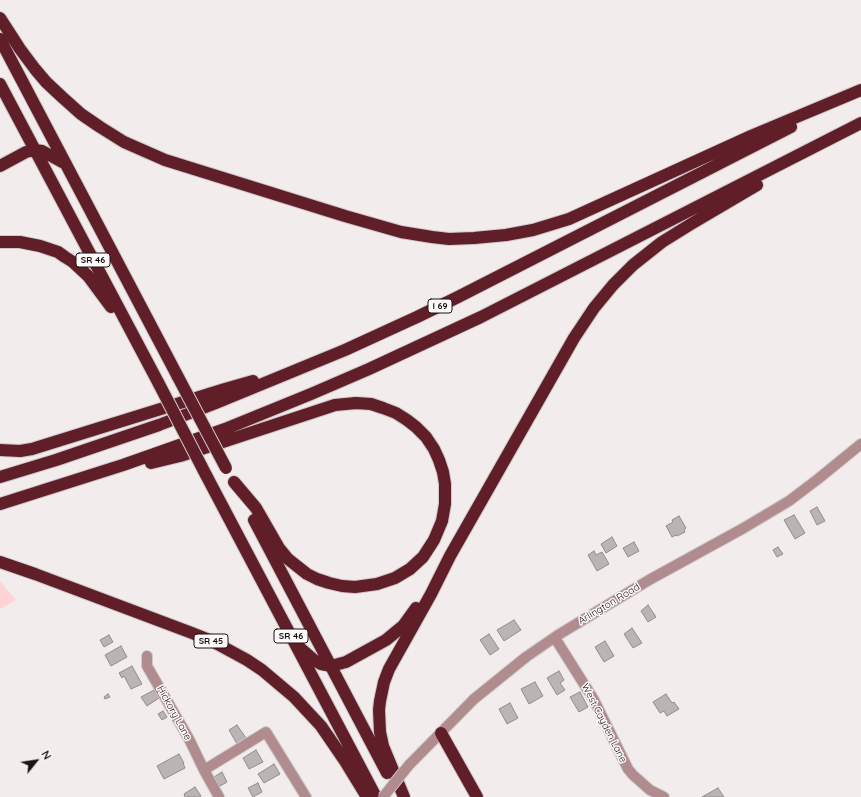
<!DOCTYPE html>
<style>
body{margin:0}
#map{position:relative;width:861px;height:797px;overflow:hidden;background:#f2ecec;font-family:Quicksand,sans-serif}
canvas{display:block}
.north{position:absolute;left:16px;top:741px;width:40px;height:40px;-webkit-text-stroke:3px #fff9f9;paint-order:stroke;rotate:60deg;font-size:11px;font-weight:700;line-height:16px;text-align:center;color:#171415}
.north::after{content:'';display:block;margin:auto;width:14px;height:18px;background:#171415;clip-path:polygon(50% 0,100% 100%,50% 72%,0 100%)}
</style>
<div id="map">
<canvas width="861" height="797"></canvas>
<div class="north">N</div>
</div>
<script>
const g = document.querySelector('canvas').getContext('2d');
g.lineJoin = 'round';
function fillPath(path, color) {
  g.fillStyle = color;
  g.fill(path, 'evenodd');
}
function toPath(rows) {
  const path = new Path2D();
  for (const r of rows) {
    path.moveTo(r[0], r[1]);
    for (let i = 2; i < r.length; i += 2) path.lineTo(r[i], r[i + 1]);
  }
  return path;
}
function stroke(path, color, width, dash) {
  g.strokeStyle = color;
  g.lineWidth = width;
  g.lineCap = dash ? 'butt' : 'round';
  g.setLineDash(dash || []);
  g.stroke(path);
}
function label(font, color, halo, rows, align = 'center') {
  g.font = font + ' Quicksand,sans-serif';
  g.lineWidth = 3;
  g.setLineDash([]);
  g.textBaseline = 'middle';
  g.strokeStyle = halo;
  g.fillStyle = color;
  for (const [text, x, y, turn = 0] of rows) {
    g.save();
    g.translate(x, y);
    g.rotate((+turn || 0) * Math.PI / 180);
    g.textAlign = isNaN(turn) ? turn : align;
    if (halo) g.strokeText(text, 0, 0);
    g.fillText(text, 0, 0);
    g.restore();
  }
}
const green = toPath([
 [0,581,16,600,0,609]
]);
const building = toPath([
 [817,507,825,521,817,525,810,511,817,507],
 [794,515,805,533,795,539,784,520,794,515],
 [679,516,686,528,684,530,685,532,677,536,676,535,672,537,666,526,673,522,672,520,679,516],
 [612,537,617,546,606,553,601,544,612,537],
 [634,542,639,551,628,557,623,548,634,542],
 [778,547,783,554,777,557,773,550,778,547],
 [594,551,596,555,602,552,609,564,597,571,588,555,594,551],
 [648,605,656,617,648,622,641,611,648,605],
 [514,620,521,630,504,641,497,630,514,620],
 [632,628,642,643,633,648,624,634,632,628],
 [489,634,499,649,490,655,480,640,489,634],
 [109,635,113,642,104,647,100,640,109,635],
 [605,641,614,656,604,662,595,647,605,641],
 [121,646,127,657,111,666,105,655,121,646],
 [132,666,142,684,131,689,124,676,122,678,119,673,132,666],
 [559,671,564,680,560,683,565,690,557,695,547,678,559,671],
 [535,682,543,696,529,704,521,689,535,682],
 [154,690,159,698,147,706,141,697,154,690],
 [580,692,588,707,579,712,570,697,580,692],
 [108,694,110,697,105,699,104,697,108,694],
 [666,694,672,703,674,702,679,709,667,716,664,711,660,713,653,702,666,694],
 [510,703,518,718,507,724,499,709,510,703],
 [163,711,167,717,162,720,158,714,163,711],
 [237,725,246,738,237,744,229,730,237,725],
 [256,750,263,762,249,769,243,758,256,750],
 [179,754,184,763,183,763,185,768,164,779,157,766,179,754],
 [274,764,280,774,264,783,258,774,274,764],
 [222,772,227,782,220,786,214,777,222,772],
 [258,783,262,792,253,797,248,788,258,783],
 [195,787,201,796,199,797,185,797,184,794,195,787],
 [718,788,724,797,702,797,718,788]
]);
const minor = toPath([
 [555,638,594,700,628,769,633,775,650,790,664,797],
 [147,656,147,666,189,739,204,770],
 [409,765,474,699,526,657,558,635,649,580,742,529,789,501,818,479,861,444],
 [219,797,204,770,266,732,306,797]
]);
const highway = toPath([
 [0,18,20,49,35,69,46,82,62,97,81,114,100,127,124,142,165,160,345,216,401,232,432,237,449,239,474,238,506,235,533,230,569,219,751,136,861,90],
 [0,39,178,377],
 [0,84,159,384],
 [0,166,26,152,35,150,42,151,66,164],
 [0,242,20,242,40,246,58,252,65,257,73,262,88,276,111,307],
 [0,450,20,451,32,449,48,444,225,389,253,381],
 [151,463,180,456,335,405,356,403,371,404,383,408,396,413,407,420,416,427,426,437,434,449,439,460,443,472,445,484,445,504,442,521,434,540,423,557,410,569,395,578,377,584,355,587,342,586,329,583,317,579,307,574,288,559,279,548,256,508,234,482],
 [206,475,376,797],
 [0,477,56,460,159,425,216,403,345,350,417,317,458,297,791,127],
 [0,504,123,465,225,429,311,394,369,369,481,317,861,123],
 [254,520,387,773],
 [0,562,35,574,192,633,212,641,247,660,262,670,294,697,321,726,345,761,367,797],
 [299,647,314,660,321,664,331,666,346,662,386,640,403,626,416,608],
 [441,733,477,797],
 [404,797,383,746,380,732,379,710,380,701,384,682,389,669,431,594,450,556,574,338,594,308,613,285,633,265,662,242,691,224,757,185]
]);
const minorBridge = toPath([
 [383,797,409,765]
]);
const highwayBridge = toPath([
 [178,377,226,468],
 [159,384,206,475]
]);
const shields = [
 [93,260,34],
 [440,306,24],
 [291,636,34],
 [211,641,34]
];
const shieldNames = [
 ["SR 46",93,260],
 ["I 69",440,306],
 ["SR 46",291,636],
 ["SR 45",211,641]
];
const streetNames = [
 ["Arlington Road",609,604,-31],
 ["Hickory Lane",174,713,61],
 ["West Cayden Lane",604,723,63]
];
fillPath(green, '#fdd3d5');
fillPath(building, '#bab4b4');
stroke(building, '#928c8c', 1);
stroke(minor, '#cfc9ca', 12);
stroke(highway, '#cfc9ca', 14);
stroke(minor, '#b08c8e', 10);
stroke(highway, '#601e28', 12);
stroke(minorBridge, '#cfc9ca', 12, []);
stroke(highwayBridge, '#cfc9ca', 14, []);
stroke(minorBridge, '#b08c8e', 10);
stroke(highwayBridge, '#601e28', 12);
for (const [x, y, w] of shields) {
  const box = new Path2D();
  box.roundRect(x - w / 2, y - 7, w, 14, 3);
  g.fillStyle = '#fff9f9';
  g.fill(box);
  stroke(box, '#171415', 1);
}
label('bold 9px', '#171415', null, shieldNames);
label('10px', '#171415', '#fff9f9', streetNames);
</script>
